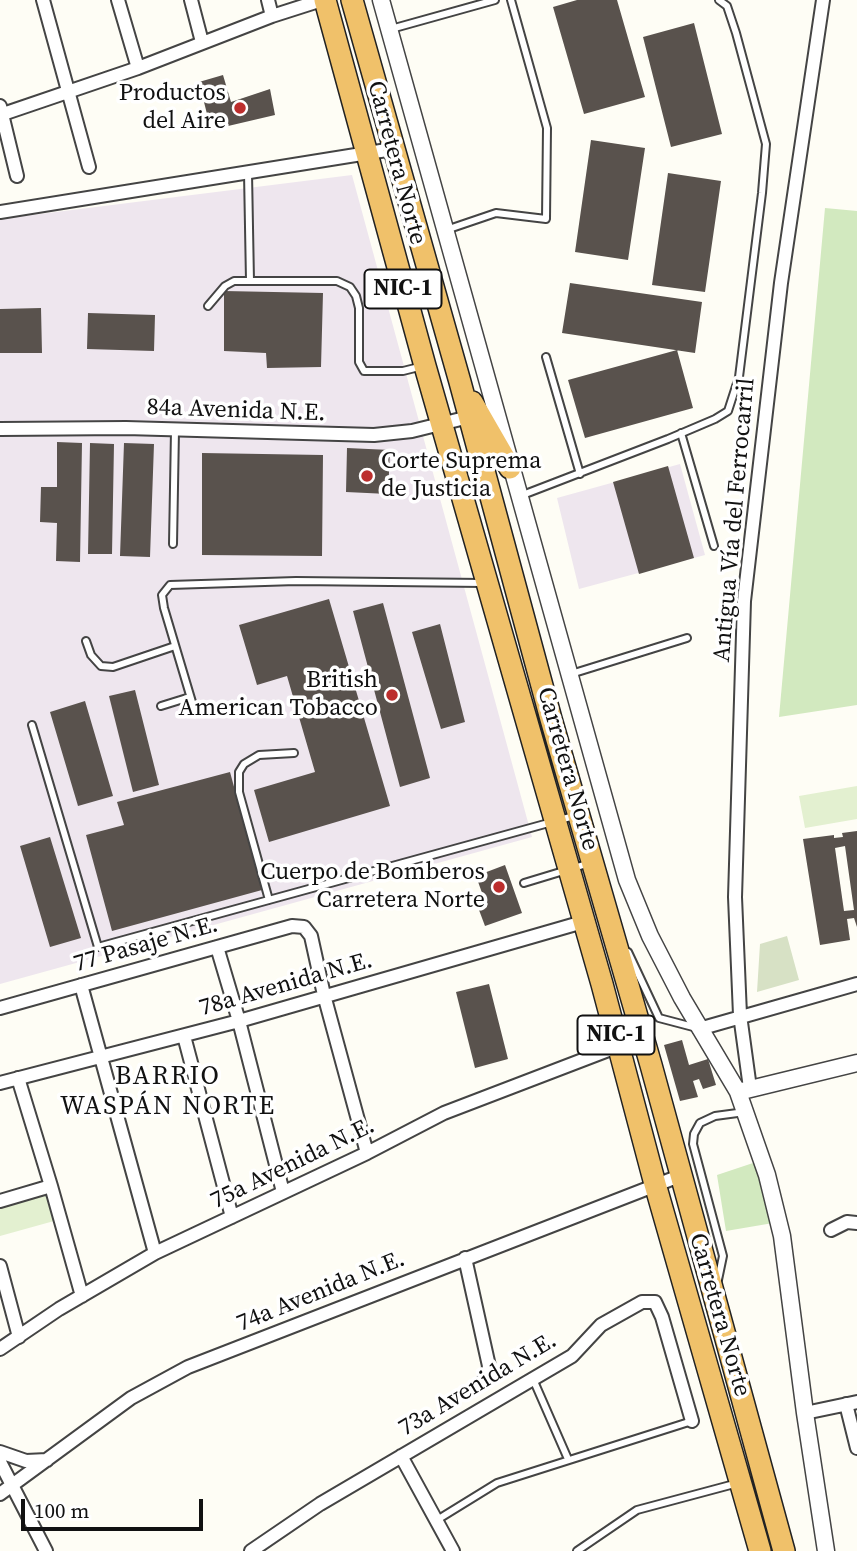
<!DOCTYPE html>
<meta charset="utf-8">
<style>
body{margin:0}
#map{position:relative;width:857px;height:1551px;overflow:hidden;background:#fefdf5;font-family:"Source Serif 4",serif}
canvas{display:block}
.scale{position:absolute;left:21px;top:1499px;width:182px;height:32px;box-sizing:border-box;border:4px solid #111;border-top:0;padding-left:9px;font-size:21px;line-height:24px;white-space:nowrap;color:#111;-webkit-text-stroke:5px #fff;paint-order:stroke}
</style>
<div id="map">
<canvas width="857" height="1551"></canvas>
<div class="scale">100 m</div>
</div>
<script>
const g = document.querySelector('canvas').getContext('2d');
g.lineJoin = 'round';
function fillPath(path, color) {
  g.fillStyle = color;
  g.fill(path, 'evenodd');
}
function toPath(rows) {
  const path = new Path2D();
  for (const r of rows) {
    path.moveTo(r[0], r[1]);
    for (let i = 2; i < r.length; i += 2) path.lineTo(r[i], r[i + 1]);
  }
  return path;
}
function stroke(path, color, width, dash) {
  g.strokeStyle = color;
  g.lineWidth = width;
  g.lineCap = dash ? 'butt' : 'round';
  g.setLineDash(dash || []);
  g.stroke(path);
}
function label(font, color, halo, rows, align = 'center') {
  g.font = font + ' "Source Serif 4",serif';
  g.lineWidth = 7;
  g.setLineDash([]);
  g.textBaseline = 'middle';
  g.strokeStyle = halo;
  g.fillStyle = color;
  for (const [text, x, y, turn = 0] of rows) {
    g.save();
    g.translate(x, y);
    g.rotate((+turn || 0) * Math.PI / 180);
    g.textAlign = isNaN(turn) ? turn : align;
    if (halo) g.strokeText(text, 0, 0);
    g.fillText(text, 0, 0);
    g.restore();
  }
}
const industrial = toPath([
 [352,175,532,837,0,984,0,219],
 [680,464,705,555,579,589,557,498]
]);
const green = toPath([
 [825,208,857,211,857,705,779,717],
 [762,1160,779,1222,726,1231,717,1175]
]);
const cemetery = toPath([
 [787,936,799,980,757,992,760,944]
]);
const pitch = toPath([
 [857,786,857,819,805,828,799,796],
 [46,1190,54,1221,0,1236,0,1203]
]);
const building = toPath([
 [577,0,617,0,645,97,584,114,553,7],
 [694,23,722,134,671,147,643,37],
 [223,75,231,102,270,89,275,115,211,130,199,82],
 [591,140,645,148,628,260,575,252],
 [668,173,721,181,705,292,652,285],
 [570,283,702,302,695,353,562,333],
 [224,291,323,293,321,367,267,368,266,353,224,351],
 [41,308,42,353,0,353,0,309],
 [88,313,155,315,154,351,87,349],
 [677,350,693,408,585,438,568,380],
 [57,442,82,443,80,562,56,561,57,523,40,522,41,487,57,487],
 [90,443,114,444,112,554,88,554],
 [124,443,154,444,150,557,120,556],
 [347,448,390,450,388,494,346,492],
 [202,453,323,455,322,556,202,555],
 [668,466,694,558,639,574,613,482],
 [329,599,390,806,269,842,254,790,315,772,287,676,257,685,239,625],
 [383,603,430,778,400,787,353,611],
 [440,624,465,722,441,729,412,632],
 [135,690,159,785,133,792,109,696],
 [85,701,113,796,78,806,50,712],
 [230,772,262,890,112,931,86,835,124,825,117,802],
 [857,831,857,927,854,918,847,919,850,940,820,945,803,839,834,835,834,838,843,837,842,833],
 [845,846,854,910,844,911,835,848],
 [50,837,81,938,50,947,20,846],
 [505,865,522,913,485,926,479,910,487,907,476,876],
 [489,984,508,1059,475,1068,456,992],
 [682,1040,689,1065,708,1059,716,1085,703,1089,699,1079,693,1081,698,1097,680,1101,664,1045]
]);
const service = toPath([
 [391,29,495,0],
 [248,173,250,281],
 [446,230,496,213,546,219,547,128,511,0],
 [208,306,225,286,234,281,337,281,350,287,356,296,359,308,359,362,364,371,403,371,423,366],
 [546,357,580,474],
 [681,433,714,546],
 [520,496,668,439,715,419,728,411,739,377,762,193,766,144,736,33,727,6,719,0],
 [173,544,175,430],
 [86,641,91,655,101,666,113,667,175,646],
 [571,674,687,638],
 [161,706,190,697],
 [195,712,164,608,162,595,170,585,296,581,484,583],
 [32,725,98,947,574,816],
 [524,883,590,863],
 [269,900,239,792,239,772,244,764,259,755,294,753],
 [628,952,659,1018,697,1028],
 [718,1280,723,1256,693,1144,694,1134,700,1123,715,1116,745,1112],
 [533,1379,568,1459],
 [437,1520,497,1483,692,1421],
 [577,1551,637,1510,738,1483]
]);
const minor = toPath([
 [43,0,89,167],
 [118,0,138,68],
 [191,0,202,42],
 [268,0,272,16],
 [0,106,17,176],
 [0,115,138,68,272,16,322,0],
 [0,212,393,149],
 [0,429,126,428,374,435,412,431,469,417],
 [217,947,239,1021,283,1192],
 [81,985,155,1253],
 [0,1008,292,926,304,927,311,936,324,995,367,1153],
 [699,1029,857,984],
 [184,1036,232,1217],
 [18,1078,51,1186,82,1296],
 [0,1083,239,1021,583,922],
 [750,1088,740,1015,735,897,744,601,781,283,823,0],
 [0,1201,51,1186],
 [831,1230,847,1222,857,1223],
 [465,1258,489,1366,487,1378,478,1386],
 [0,1266,19,1337],
 [0,1349,59,1309,155,1253,367,1153,444,1113,619,1046],
 [846,1404,857,1448],
 [805,1413,857,1402],
 [0,1452,26,1461,47,1460],
 [401,1456,453,1551],
 [0,1462,46,1551],
 [0,1494,131,1398,188,1367,682,1175],
 [251,1551,320,1504,572,1356,601,1325,642,1302,655,1302,662,1317,692,1421]
]);
const tertiary = toPath([
 [381,0,627,880,650,936,682,998,738,1092,767,1175,782,1236,805,1413,826,1551],
 [738,1092,857,1063]
]);
const trunk = toPath([
 [325,0,425,366,602,984,655,1184,760,1551],
 [352,0,460,382,551,719,651,1065,784,1551],
 [472,402,510,468]
]);
const markers = [
 [240,108,7,"#bc2e2d"],
 [367,476,7,"#bc2e2d"],
 [392,695,7,"#bc2e2d"],
 [499,887,7,"#bc2e2d"]
];
const shields = [
 [403,289,77],
 [616,1035,77]
];
const shieldNames = [
 ["NIC-1",403,289],
 ["NIC-1",616,1035]
];
const poiNames = [
 ["Productos",226,94],
 ["del Aire",226,122],
 ["Corte Suprema",381,462,"left"],
 ["de Justicia",381,490,"left"],
 ["British",378,681],
 ["American Tobacco",378,709],
 ["Cuerpo de Bomberos",485,873],
 ["Carretera Norte",485,901]
];
const streetNames = [
 ["Carretera Norte",396,163,75],
 ["84a Avenida N.E.",236,411,2],
 ["Antigua Vía del Ferrocarril",735,520,-85],
 ["Carretera Norte",567,769,74],
 ["77 Pasaje N.E.",146,945,-16],
 ["78a Avenida N.E.",286,985,-16],
 ["75a Avenida N.E.",293,1164,-26],
 ["74a Avenida N.E.",321,1292,-22],
 ["Carretera Norte",719,1315,74],
 ["73a Avenida N.E.",478,1385,-31]
];
const neighbourhoodNames = [
 ["BARRIO",168,1077],
 ["WASPÁN NORTE",168,1107]
];
fillPath(industrial, '#eee6ee');
fillPath(green, '#d2e9bf');
fillPath(cemetery, '#d7e1c5');
fillPath(pitch, '#e3f0d0');
fillPath(building, '#59524d');
stroke(service, '#444', 10);
stroke(minor, '#444', 16);
stroke(tertiary, '#444', 19);
stroke(trunk, '#222', 24);
stroke(service, '#fff', 6);
stroke(minor, '#fff', 12);
stroke(tertiary, '#fff', 16);
stroke(trunk, '#f0c16a', 21);
for (const [x, y, r, color] of markers) {
  const dot = new Path2D();
  dot.arc(x, y, r, 0, 2 * Math.PI);
  g.fillStyle = color;
  g.fill(dot);
  stroke(dot, '#fff', 2.5);
}
for (const [x, y, w] of shields) {
  const box = new Path2D();
  box.roundRect(x - w / 2, y - 19.5, w, 39, 5);
  g.fillStyle = '#fff';
  g.fill(box);
  stroke(box, '#111', 2);
}
label('bold 23px', '#111', null, shieldNames);
label('24px', '#111', '#fff', poiNames, 'right');
label('24px', '#111', '#fff', streetNames);
g.letterSpacing = '2px';
label('26px', '#111', '#fff', neighbourhoodNames);
g.letterSpacing = '0px';
</script>
